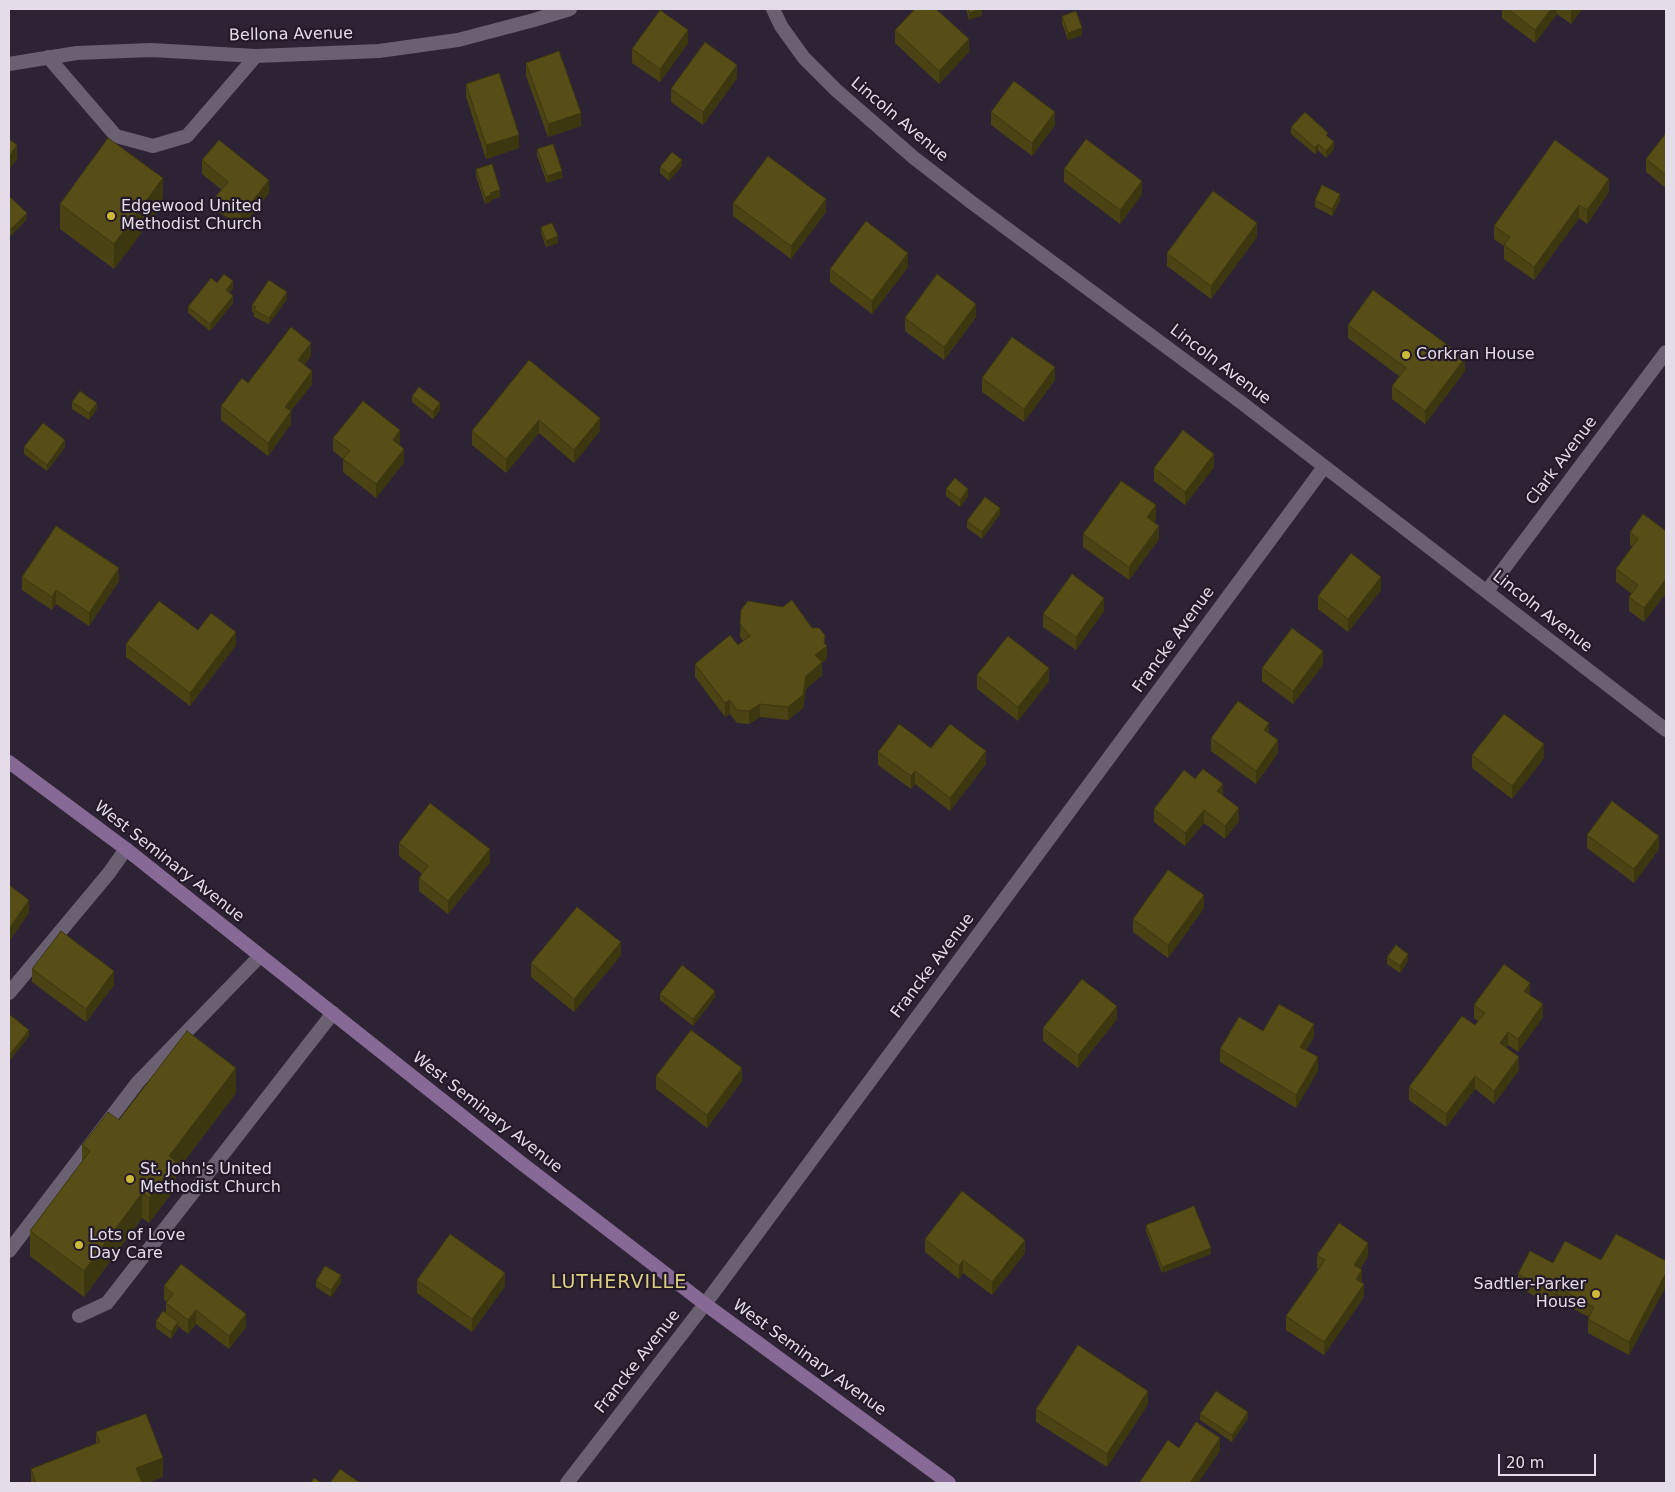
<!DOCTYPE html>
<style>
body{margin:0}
#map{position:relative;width:1675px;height:1492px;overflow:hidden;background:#2e2334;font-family:"DejaVu Sans",sans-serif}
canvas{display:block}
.frame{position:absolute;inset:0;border:10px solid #e4dde9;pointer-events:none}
.scale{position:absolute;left:1498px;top:1454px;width:98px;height:22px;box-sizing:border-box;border:2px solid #e4dde9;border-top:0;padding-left:6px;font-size:15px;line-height:18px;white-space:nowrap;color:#e4dde9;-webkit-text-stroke:4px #241929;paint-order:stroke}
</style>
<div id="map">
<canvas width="1675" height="1492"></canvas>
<div class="frame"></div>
<div class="scale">20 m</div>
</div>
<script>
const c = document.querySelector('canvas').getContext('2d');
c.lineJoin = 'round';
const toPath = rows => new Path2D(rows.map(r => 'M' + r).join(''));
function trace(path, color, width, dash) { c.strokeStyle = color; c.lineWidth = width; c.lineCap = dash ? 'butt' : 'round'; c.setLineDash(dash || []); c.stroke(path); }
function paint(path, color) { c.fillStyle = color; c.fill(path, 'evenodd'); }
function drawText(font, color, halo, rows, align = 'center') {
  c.font = font + ' "DejaVu Sans",sans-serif'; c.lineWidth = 4.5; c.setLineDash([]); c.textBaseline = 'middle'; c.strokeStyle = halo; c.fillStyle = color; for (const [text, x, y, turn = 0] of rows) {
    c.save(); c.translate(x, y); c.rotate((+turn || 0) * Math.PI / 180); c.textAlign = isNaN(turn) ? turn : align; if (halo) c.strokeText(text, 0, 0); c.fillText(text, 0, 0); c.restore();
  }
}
trace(toPath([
 [48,57,116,136,153,146,187,136,256,56],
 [9,993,109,873,126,849],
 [9,1251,138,1082,260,956],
 [79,1316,107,1303,333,1013]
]), '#6b5f72', 14);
trace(toPath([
 [773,9,781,26,804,58,836,90,913,157,971,202,1242,403,1666,730],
 [1487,591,1666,352],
 [567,1483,705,1304,1324,467]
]), '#6b5f72', 14);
trace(toPath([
 [9,64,77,53,151,50,256,56,379,51,458,40,534,20,570,9]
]), '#6b5f72', 14);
trace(toPath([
 [9,762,126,849,520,1162,705,1304,949,1483]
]), '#866995', 14);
paint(toPath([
 [966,9,982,9,982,15,969,20],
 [1502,9,1582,9,1571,24,1557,14,1535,43,1502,18],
 [1062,16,1082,35,1068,40,1062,23],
 [895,30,969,52,939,84,895,43],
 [688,43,660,82,632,63,632,49],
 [526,63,581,126,548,137,526,76],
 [737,78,703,125,671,102,671,89],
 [466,84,519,148,486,159,466,97],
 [991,112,1055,125,1032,156,991,125],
 [1291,127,1328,137,1334,149,1326,158,1318,150,1315,154,1291,134],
 [1666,133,1666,188,1646,172,1646,159],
 [537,149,562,178,547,183,537,156],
 [202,160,269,193,241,228,216,210,216,196,222,190,202,174],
 [682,166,669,181,660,173,660,167],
 [476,169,500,197,491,200,491,202,485,204,476,176],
 [1064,169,1142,194,1120,224,1064,182],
 [1609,192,1587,224,1579,218,1534,280,1504,259,1504,246,1494,239,1494,226],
 [9,196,27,219,11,236,9,233],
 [1315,200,1340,201,1332,216,1315,207],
 [733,203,826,212,791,259,733,216],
 [60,204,163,204,114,269,60,229],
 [541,227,558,243,546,247,541,233],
 [1257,237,1211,299,1167,266,1167,253],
 [908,267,872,314,830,282,830,269],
 [217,283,233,288,229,293,233,303,210,331,188,313,188,307],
 [287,299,269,324,254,317,254,313,252,312,252,305],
 [976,317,944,360,905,331,905,318],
 [1348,325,1465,371,1425,424,1392,399,1392,386,1399,376,1348,338],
 [311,356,304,365,312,384,291,411,291,424,268,456,221,420,221,406,248,383],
 [529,360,600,431,574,463,539,433,506,473,472,445,472,431],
 [982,378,1055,380,1024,422,982,392],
 [412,396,440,410,433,419,412,402],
 [72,402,97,409,89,420,72,409],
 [333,438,400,443,399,445,404,462,376,498,343,472,343,459,333,451],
 [24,447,65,447,47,471,24,454],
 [1214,467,1185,505,1154,481,1154,468],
 [946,489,968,496,960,507,946,496],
 [1000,514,982,539,967,528,967,521],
 [1156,519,1154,522,1159,539,1129,580,1083,547,1083,534],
 [1666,531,1666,593,1644,622,1629,611,1629,597,1632,594,1616,582,1616,569,1632,547,1630,545,1630,532],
 [22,577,119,581,89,626,56,604,52,610,22,590],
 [1381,590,1348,632,1318,609,1318,596],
 [741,610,812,628,825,644,827,659,822,663,822,675,806,689,803,708,788,720,760,717,749,724,737,723,730,714,725,717,695,677,695,664,738,645,743,641,740,637],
 [1104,611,1076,650,1043,627,1043,614],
 [198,630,236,645,190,706,126,657,126,644],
 [1323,665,1293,704,1262,681,1262,668],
 [977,675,1049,681,1018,721,977,689],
 [1269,734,1278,753,1256,784,1211,751,1211,738],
 [931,748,986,764,950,811,915,784,911,789,878,765,878,752],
 [1472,755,1544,758,1512,799,1472,768],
 [1195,779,1223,796,1239,821,1225,839,1204,823,1185,846,1154,822,1154,809],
 [1587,835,1659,849,1634,883,1587,848],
 [399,843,490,862,448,914,419,891,419,878,422,874,399,856],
 [1204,908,1168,958,1133,932,1133,919],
 [621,955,574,1012,531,977,531,963],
 [1387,957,1408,961,1400,973,1387,964],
 [32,969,114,985,86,1022,32,982],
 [660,994,715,997,693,1026,660,1000],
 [1530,995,1543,1017,1518,1052,1508,1045,1506,1048,1519,1070,1494,1104,1475,1089,1446,1127,1409,1100,1409,1087,1475,1025,1478,1021,1474,1018,1474,1005],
 [9,1014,29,1036,10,1060,9,1059],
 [1117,1019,1078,1068,1043,1041,1043,1028],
 [1263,1031,1314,1037,1306,1050,1318,1071,1296,1108,1220,1062,1220,1049],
 [656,1076,742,1081,707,1128,656,1089],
 [236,1093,176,1172,176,1187,149,1223,142,1218,84,1297,30,1256,30,1231,82,1161,82,1145,119,1120],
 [1146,1225,1211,1254,1162,1273,1146,1231],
 [925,1239,1025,1253,992,1295,963,1273,959,1279,925,1252],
 [1317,1255,1368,1256,1360,1269,1364,1297,1324,1355,1286,1330,1286,1316,1318,1270,1317,1268],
 [1601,1260,1666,1261,1666,1286,1629,1355,1588,1333,1588,1319,1589,1317,1558,1301,1555,1307,1518,1287,1518,1274,1553,1263],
 [417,1280,505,1286,472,1332,417,1293],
 [316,1281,341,1282,331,1297,316,1287],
 [164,1286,246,1327,229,1349,196,1324,188,1334,178,1326,178,1328,171,1339,156,1328,156,1321,166,1314,166,1303,167,1302,164,1300],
 [1148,1404,1107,1467,1036,1422,1036,1409],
 [1200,1414,1248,1418,1232,1442,1200,1420],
 [96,1432,163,1477,147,1483,31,1483,31,1469,96,1444]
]), '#4b4314');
paint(toPath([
 [982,9,982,15,969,20,969,13],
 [1551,9,1557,9,1557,14,1535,43,1535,30],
 [1572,9,1582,9,1571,24,1571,11],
 [1082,28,1082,35,1068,40,1068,33],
 [688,30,688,43,660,82,660,69],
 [969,39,969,52,939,84,939,71],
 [737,65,737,78,703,125,703,112],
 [1055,112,1055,125,1032,156,1032,143],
 [581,113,581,126,548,137,548,124],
 [519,135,519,148,486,159,486,145],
 [1334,142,1334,149,1326,158,1326,151],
 [1318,144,1318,150,1315,154,1315,148],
 [17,145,17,159,9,170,9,157],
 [682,160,682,166,669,181,669,174],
 [562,171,562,178,547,183,547,176],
 [163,178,163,204,114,269,114,244],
 [1609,179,1609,192,1587,224,1587,210],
 [269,180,269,193,241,228,241,215],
 [1142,181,1142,194,1120,224,1120,210],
 [500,190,500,197,491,200,491,202,485,204,485,197,490,193],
 [1340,194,1340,201,1332,216,1332,209],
 [826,199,826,212,791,259,791,246],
 [1579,205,1579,218,1534,280,1534,267],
 [27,213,27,219,11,236,11,229],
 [1257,223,1257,237,1211,299,1211,286],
 [558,236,558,243,546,247,546,241],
 [908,253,908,267,872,314,872,301],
 [233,281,233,288,226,297,226,290],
 [287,292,287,299,269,324,269,318],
 [233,296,233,303,210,331,210,324],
 [976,304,976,317,944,360,944,347],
 [311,343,311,356,298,373,298,360],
 [1465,358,1465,371,1425,424,1425,411],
 [1055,367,1055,380,1024,422,1024,409],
 [312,371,312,384,291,411,291,424,268,456,268,443,285,407],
 [97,403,97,409,89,420,89,413],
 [440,403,440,410,433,419,433,412],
 [600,418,600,431,574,463,574,450],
 [539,420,539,433,506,473,506,459],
 [400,430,400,443,393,453,393,440],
 [65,440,65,447,47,471,47,465],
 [404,449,404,462,376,498,376,484],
 [1214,454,1214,467,1185,505,1185,492],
 [968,489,968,496,960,507,960,500],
 [1156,505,1156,519,1147,530,1147,517],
 [1000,508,1000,514,982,539,982,532],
 [1159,526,1159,539,1129,580,1129,567],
 [119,568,119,581,89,626,89,613],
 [1381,577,1381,590,1348,632,1348,619],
 [1666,579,1666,593,1644,622,1644,608],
 [56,590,56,604,52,610,52,597],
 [1104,598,1104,611,1076,650,1076,637],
 [236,632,236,645,190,706,190,693],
 [825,635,825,647,827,646,827,659,822,663,822,675,806,689,803,708,788,720,788,707,806,676],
 [1323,651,1323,665,1293,704,1293,691],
 [1049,668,1049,681,1018,721,1018,707],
 [730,700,730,714,725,717,725,703],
 [760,704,760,717,749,724,749,711],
 [1269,723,1269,736,1264,730],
 [1278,740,1278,753,1256,784,1256,771],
 [1544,744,1544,758,1512,799,1512,786],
 [986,751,986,764,950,811,950,798],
 [915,771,915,784,911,789,911,776],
 [1223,784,1223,797,1217,791],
 [1239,808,1239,821,1225,839,1225,826],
 [1204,810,1204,823,1185,846,1185,833],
 [1659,836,1659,849,1634,883,1634,869],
 [490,849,490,862,448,914,448,901],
 [1204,895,1204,908,1168,958,1168,945],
 [29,900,29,913,9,942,9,929],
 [621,942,621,955,574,1012,574,999],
 [1408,954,1408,961,1400,973,1400,966],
 [114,971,114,985,86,1022,86,1009],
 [1530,983,1530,996,1524,991],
 [715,991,715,997,693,1026,693,1019],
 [1543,1004,1543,1017,1518,1052,1518,1039],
 [1117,1006,1117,1019,1078,1068,1078,1055],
 [1314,1024,1314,1037,1300,1060,1300,1047],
 [29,1030,29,1036,10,1060,10,1054],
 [1508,1032,1508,1045,1500,1056,1500,1043],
 [1318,1057,1318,1071,1296,1108,1296,1095],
 [1519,1057,1519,1070,1494,1104,1494,1091],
 [236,1068,236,1093,176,1172,176,1187,149,1223,149,1198,169,1156],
 [742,1068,742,1081,707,1128,707,1115],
 [1475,1076,1475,1089,1446,1127,1446,1114],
 [142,1193,142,1218,84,1297,84,1271],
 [1025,1240,1025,1253,992,1295,992,1282],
 [1368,1243,1368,1256,1354,1278,1354,1265],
 [1211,1248,1211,1254,1162,1273,1162,1267],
 [963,1260,963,1273,959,1279,959,1266],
 [1362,1270,1362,1283,1356,1279],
 [505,1273,505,1286,472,1332,472,1319],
 [1666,1273,1666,1286,1629,1355,1629,1342],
 [341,1275,341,1282,331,1297,331,1290],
 [1364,1284,1364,1297,1324,1355,1324,1342],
 [1558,1288,1558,1301,1555,1307,1555,1294],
 [196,1310,196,1324,188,1334,188,1320],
 [246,1314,246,1327,229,1349,229,1336],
 [178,1322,178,1328,171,1339,171,1332],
 [1148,1391,1148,1404,1107,1467,1107,1454],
 [1248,1412,1248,1418,1232,1442,1232,1435],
 [1220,1438,1220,1451,1198,1483,1190,1483],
 [163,1458,163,1477,147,1483,136,1483,136,1468]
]), '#3d3710');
const building = toPath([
 [915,9,936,9,969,39,939,71,895,30,915,9],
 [968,9,981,9,969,13,968,9],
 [1508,9,1551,9,1535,30,1508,9],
 [660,10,688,30,660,69,632,49,660,10],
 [1076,11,1082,28,1068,33,1062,16,1076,11],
 [705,42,737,65,703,112,671,89,705,42],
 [559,51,581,113,548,124,526,63,559,51],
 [499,73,519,135,486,145,466,84,499,73],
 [1014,81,1055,112,1032,143,991,112,1014,81],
 [1305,112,1328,133,1326,135,1334,142,1326,151,1318,144,1315,148,1291,127,1305,112],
 [1666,133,1666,175,1646,159,1666,133],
 [108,138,163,178,114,244,60,204,108,138],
 [9,139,17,145,9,157,9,139],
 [1086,139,1142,181,1120,210,1064,169,1086,139],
 [219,140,269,180,241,215,216,196,228,182,202,160,219,140],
 [1555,140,1609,179,1587,210,1579,205,1534,267,1504,245,1510,237,1494,226,1555,140],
 [553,144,562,171,547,176,537,149,553,144],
 [672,152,682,160,669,174,660,167,672,152],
 [768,156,826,199,791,246,733,203,768,156],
 [492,164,500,190,490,193,491,195,485,197,476,169,492,164],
 [1322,185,1340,194,1332,209,1315,200,1322,185],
 [1213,191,1257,223,1211,286,1167,253,1213,191],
 [9,196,27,213,11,229,9,227,9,196],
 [866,221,908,253,872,301,830,269,866,221],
 [552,223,558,236,546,241,541,227,552,223],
 [224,274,233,281,226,290,233,296,210,324,188,307,211,278,217,283,224,274],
 [937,274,976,304,944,347,905,318,937,274],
 [269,280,287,292,269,318,254,310,256,307,252,305,269,280],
 [1373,290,1465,358,1425,411,1392,386,1406,368,1348,325,1373,290],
 [291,327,311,343,298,360,312,371,285,407,291,411,268,443,221,406,242,378,248,383,291,327],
 [1012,337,1055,367,1024,409,982,378,1012,337],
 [529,360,600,418,574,450,539,420,506,459,472,431,529,360],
 [419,387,440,403,433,412,412,396,419,387],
 [80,391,97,403,89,413,72,402,80,391],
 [363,401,400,430,393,440,404,449,376,484,343,459,350,451,333,438,363,401],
 [43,423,65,440,47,465,24,447,43,423],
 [1183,430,1214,454,1185,492,1154,468,1183,430],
 [955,478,968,489,960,500,946,489,955,478],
 [1121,481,1156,505,1147,517,1159,526,1129,567,1083,534,1121,481],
 [985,497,1000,508,982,532,967,521,985,497],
 [1643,514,1666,531,1666,579,1644,608,1629,597,1638,585,1616,569,1638,539,1630,532,1643,514],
 [56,526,119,568,89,613,56,590,52,597,22,577,56,526],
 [1351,553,1381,577,1348,619,1318,596,1351,553],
 [1072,574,1104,598,1076,637,1043,614,1072,574],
 [792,600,812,628,819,628,825,635,824,643,827,646,815,655,822,662,806,676,803,695,788,707,760,704,749,711,737,710,730,700,725,703,695,664,730,635,738,645,750,636,740,624,741,610,748,601,783,607,792,600],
 [159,601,198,630,211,613,236,632,190,693,126,644,159,601],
 [1292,628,1323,651,1293,691,1262,668,1292,628],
 [1008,636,1049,668,1018,707,977,675,1008,636],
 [1238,701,1269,723,1264,730,1278,740,1256,771,1211,738,1238,701],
 [1504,714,1544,744,1512,786,1472,755,1504,714],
 [899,724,931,748,950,724,986,751,950,798,915,771,911,776,878,752,899,724],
 [1203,769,1223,784,1217,791,1239,808,1225,826,1204,810,1185,833,1154,809,1184,770,1195,779,1203,769],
 [1612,801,1659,836,1634,869,1587,835,1612,801],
 [430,803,490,849,448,901,419,878,428,866,399,843,430,803],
 [1168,870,1204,895,1168,945,1133,919,1168,870],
 [9,885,29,900,9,929,9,885],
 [577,907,621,942,574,999,531,963,577,907],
 [61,931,114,971,86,1009,32,969,61,931],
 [1396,945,1408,954,1400,966,1387,957,1396,945],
 [1504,964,1530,983,1524,991,1543,1004,1518,1039,1508,1032,1500,1043,1519,1057,1494,1091,1475,1076,1446,1114,1409,1087,1462,1016,1475,1025,1485,1013,1474,1005,1504,964],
 [682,965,715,991,693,1019,660,994,682,965],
 [1082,979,1117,1006,1078,1055,1043,1028,1082,979],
 [1279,1004,1314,1024,1300,1047,1318,1057,1296,1095,1220,1049,1239,1017,1263,1031,1279,1004],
 [9,1014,29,1030,10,1054,9,1053,9,1014],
 [691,1030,742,1068,707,1115,656,1076,691,1030],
 [187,1031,236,1068,169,1156,176,1162,149,1198,142,1193,84,1271,30,1231,90,1151,82,1145,108,1112,119,1120,187,1031],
 [962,1191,1025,1240,992,1282,963,1260,959,1266,925,1239,962,1191],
 [1194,1206,1211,1248,1162,1267,1146,1225,1194,1206],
 [1339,1223,1368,1243,1354,1265,1362,1270,1356,1279,1364,1284,1324,1342,1286,1316,1325,1260,1317,1255,1339,1223],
 [450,1234,505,1273,472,1319,417,1280,450,1234],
 [1616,1234,1666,1261,1666,1273,1629,1342,1588,1319,1594,1307,1558,1288,1555,1294,1518,1274,1530,1251,1553,1263,1565,1241,1601,1260,1616,1234],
 [181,1264,246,1314,229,1336,196,1310,188,1320,166,1303,173,1294,164,1286,181,1264],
 [325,1266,341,1275,331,1290,316,1281,325,1266],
 [163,1311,178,1322,171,1332,156,1321,163,1311],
 [1078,1345,1148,1391,1107,1454,1036,1409,1078,1345],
 [1216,1391,1248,1412,1232,1435,1200,1414,1216,1391],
 [146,1414,163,1458,136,1468,142,1483,36,1483,31,1469,100,1442,96,1432,146,1414],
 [1196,1422,1220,1438,1190,1483,1139,1483,1168,1440,1179,1448,1196,1422],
 [340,1469,360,1483,330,1483,340,1469],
 [314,1478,322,1483,311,1483,314,1478]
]);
paint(building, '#574e17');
trace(building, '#3d3710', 1);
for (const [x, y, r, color] of [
 [111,216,5,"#cdb938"],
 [1406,355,5,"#cdb938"],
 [130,1179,5,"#cdb938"],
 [79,1245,5,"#cdb938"],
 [1596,1294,5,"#cdb938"]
]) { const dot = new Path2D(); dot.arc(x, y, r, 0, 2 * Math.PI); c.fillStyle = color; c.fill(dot); trace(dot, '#241929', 2); }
drawText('16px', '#e4dde9', '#241929', [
 ["Bellona Avenue",291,35,-1],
 ["Lincoln Avenue",899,120,40],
 ["Lincoln Avenue",1220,365,37],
 ["Clark Avenue",1562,461,-53],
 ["Lincoln Avenue",1542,612,38],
 ["Francke Avenue",1174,640,-54],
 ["West Seminary Avenue",169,862,38],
 ["Francke Avenue",933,966,-53],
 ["West Seminary Avenue",487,1113,38],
 ["West Seminary Avenue",809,1358,36],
 ["Francke Avenue",638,1362,-52]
]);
drawText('16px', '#e4dde9', '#241929', [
 ["Edgewood United",121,207],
 ["Methodist Church",121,225],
 ["Corkran House",1416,355],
 ["St. John's United",140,1170],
 ["Methodist Church",140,1188],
 ["Lots of Love",89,1236],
 ["Day Care",89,1254],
 ["Sadtler-Parker",1586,1285,"right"],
 ["House",1586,1303,"right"]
], 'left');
c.letterSpacing = '1px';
drawText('19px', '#dbce80', '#241929', [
 ["LUTHERVILLE",619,1283]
]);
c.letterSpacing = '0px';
</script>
